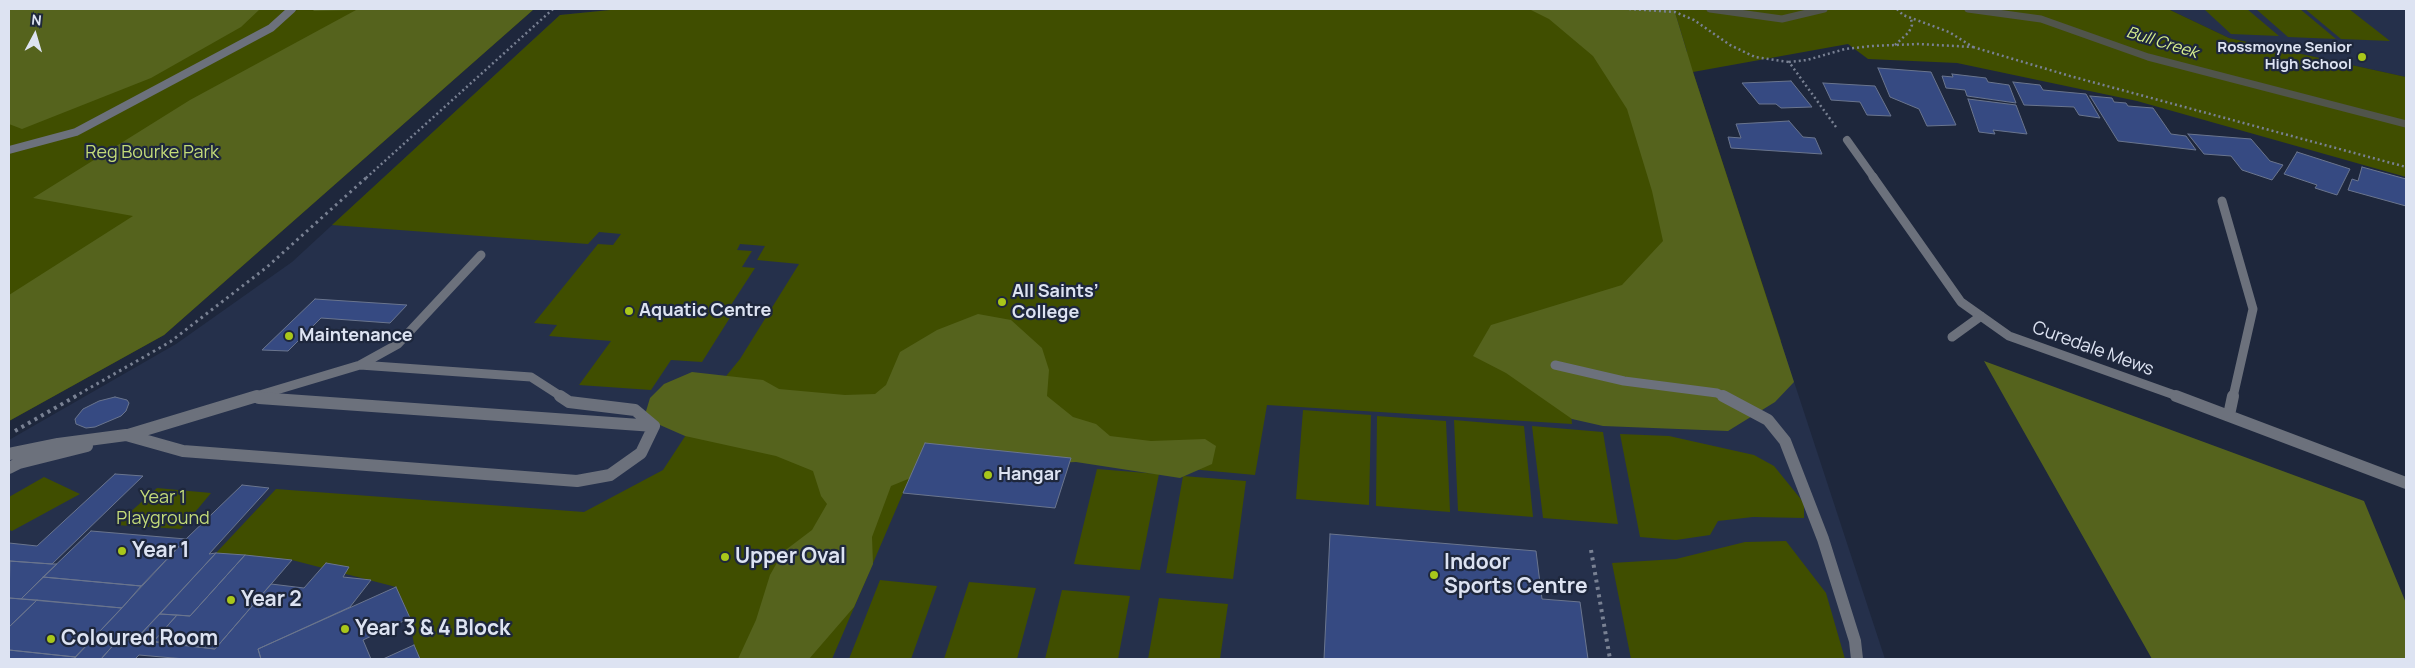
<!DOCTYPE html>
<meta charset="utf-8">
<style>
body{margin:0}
#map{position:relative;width:2415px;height:668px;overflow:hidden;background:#1e273c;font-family:Manrope,sans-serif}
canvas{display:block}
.frame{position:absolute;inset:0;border:10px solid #dde3f2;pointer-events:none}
.north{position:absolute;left:10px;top:10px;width:50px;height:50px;-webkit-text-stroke:4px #1e273c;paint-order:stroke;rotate:6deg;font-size:14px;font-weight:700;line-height:20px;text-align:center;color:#dde3f2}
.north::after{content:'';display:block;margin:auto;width:18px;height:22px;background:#dde3f2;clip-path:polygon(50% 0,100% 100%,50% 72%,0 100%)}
</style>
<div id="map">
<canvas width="2415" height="668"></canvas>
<div class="frame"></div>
<div class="north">N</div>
</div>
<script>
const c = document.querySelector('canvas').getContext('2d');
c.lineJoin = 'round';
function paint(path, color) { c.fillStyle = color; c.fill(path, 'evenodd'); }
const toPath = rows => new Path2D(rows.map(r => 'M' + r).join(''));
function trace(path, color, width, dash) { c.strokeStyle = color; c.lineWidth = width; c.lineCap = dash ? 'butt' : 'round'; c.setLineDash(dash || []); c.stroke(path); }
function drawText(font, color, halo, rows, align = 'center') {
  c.font = font + ' Manrope,sans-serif'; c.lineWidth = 4.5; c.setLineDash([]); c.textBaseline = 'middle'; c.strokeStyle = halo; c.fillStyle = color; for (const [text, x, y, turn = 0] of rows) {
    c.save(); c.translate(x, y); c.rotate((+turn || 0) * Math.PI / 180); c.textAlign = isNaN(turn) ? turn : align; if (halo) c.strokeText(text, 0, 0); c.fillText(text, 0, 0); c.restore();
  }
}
paint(toPath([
 [620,9,1576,9,1673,13,1885,659,9,659,9,440,176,344,292,262,560,15],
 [2168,9,2406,9,2406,77,2229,38]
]), '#25304b');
paint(toPath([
 [9,9,534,9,164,335,9,421],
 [620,9,1576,9,1687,52,1674,9,2168,9,2229,38,2406,77,2406,177,2137,101,1957,63,1868,59,1848,44,1693,72,1781,341,1563,327,1572,424,1267,405,1255,475,1071,458,903,493,832,659,420,659,414,645,410,618,396,587,292,560,216,553,276,489,584,512,663,470,718,386,740,359,799,264,757,260,765,246,740,244,737,250,752,251,742,267,755,268,729,308,717,307,713,314,731,316,702,362,671,360,651,390,579,385,611,341,549,336,557,325,534,323,598,244,613,245,621,234,599,232,588,244,332,225,560,15],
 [2204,9,2247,9,2279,36,2231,34],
 [2256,9,2300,9,2336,39,2288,37],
 [2305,9,2349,9,2390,41,2341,39],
 [1303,410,1371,415,1369,505,1296,499],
 [1377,416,1446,421,1450,512,1376,506],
 [1454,420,1524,426,1533,517,1458,511],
 [1532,426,1603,432,1618,524,1543,518],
 [1620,434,1669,436,1754,455,1774,466,1804,503,1804,518,1753,517,1718,521,1710,535,1676,540,1640,537],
 [1097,469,1159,474,1140,570,1074,564],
 [1183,476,1246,481,1233,579,1166,573],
 [44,477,80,494,12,531,9,530,9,497],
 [157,488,211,493,181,529,116,525],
 [1786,541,1826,593,1845,659,1631,659,1612,563,1676,559,1745,542],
 [880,580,937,586,911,659,849,659],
 [969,582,1036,588,1017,659,944,659],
 [1062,590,1130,596,1118,659,1045,659],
 [1159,598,1228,604,1220,659,1148,659]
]), '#404e00');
paint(toPath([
 [9,9,260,9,241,27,151,78,22,129,9,124],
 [315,9,534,9,164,335,9,421,9,295,133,216,33,198,190,100,356,10,313,11],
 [1529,9,1674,9,1693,72,1794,382,1775,402,1728,431,1603,426,1572,419,1506,373,1473,356,1491,325,1622,285,1663,241,1652,191,1627,109,1593,56,1549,19],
 [978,314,1011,320,1042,348,1049,370,1047,396,1073,417,1096,424,1110,436,1151,441,1205,439,1216,446,1212,464,1180,478,1076,462,935,468,891,486,872,537,873,564,854,607,809,659,738,659,756,620,770,575,783,552,812,530,827,504,821,496,813,471,776,456,685,436,644,418,650,398,664,384,692,372,763,380,779,389,845,395,875,394,886,385,900,352,937,330],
 [1984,361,2364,501,2406,603,2406,659,2152,659]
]), '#55631d');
trace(toPath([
 [1710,9,1782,19,1824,9],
 [1968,9,2041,19,2148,57,2406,124]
]), '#50544b', 7);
const building = toPath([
 [1878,68,1931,72,1956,125,1927,126,1919,109,1890,97,1878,68],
 [1952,74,1986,78,1988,82,2009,85,2016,103,1967,96,1965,90,1946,88,1942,76,1953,77,1952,74],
 [1791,81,1812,107,1781,108,1776,104,1759,104,1742,83,1791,81],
 [2013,82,2040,85,2043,90,2086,94,2100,118,2079,115,2074,107,2024,105,2013,82],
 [1823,83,1875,86,1891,116,1867,115,1860,102,1831,100,1823,83],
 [2090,96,2112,98,2114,102,2126,103,2128,106,2153,108,2171,134,2186,136,2196,150,2118,141,2090,96],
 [1968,99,2016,105,2027,134,1993,130,1995,134,1979,132,1968,99],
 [1789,121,1803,137,1815,138,1822,154,1731,148,1728,137,1741,138,1736,124,1789,121],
 [2188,134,2251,139,2270,161,2283,165,2272,180,2242,170,2231,156,2204,154,2188,134],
 [2297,152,2350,169,2337,195,2315,188,2317,185,2284,174,2297,152],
 [2362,167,2406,179,2406,206,2348,190,2352,179,2358,181,2362,167],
 [315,299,407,305,390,323,321,318,288,351,262,350,315,299],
 [115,397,127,400,129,403,126,411,121,416,95,427,86,428,76,424,75,419,83,409,99,401,115,397],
 [925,443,1071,458,1055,508,903,493,925,443],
 [115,474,143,476,52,564,9,561,9,543,37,546,115,474],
 [242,485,269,488,209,554,216,553,136,639,117,641,101,659,74,659,186,539,242,485],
 [91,531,186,539,141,586,43,577,91,531],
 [1330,534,1536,551,1542,599,1580,602,1588,659,1324,659,1330,534],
 [216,553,245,555,190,616,160,614,216,553],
 [245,555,292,560,215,649,153,642,177,615,190,616,245,555],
 [10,561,52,564,57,564,21,599,9,598,10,561],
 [326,563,349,567,343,577,371,580,350,607,258,649,261,659,185,659,139,655,135,659,101,659,117,641,136,639,215,649,271,584,304,588,326,563],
 [43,577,141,586,122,608,21,599,43,577],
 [396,587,410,618,363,640,371,659,261,659,258,649,396,587],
 [9,598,37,600,9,627,9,598],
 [37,600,122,608,75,657,9,650,9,627,37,600],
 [160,614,177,615,153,642,136,639,160,614],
 [414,645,420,659,383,659,414,645],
 [9,650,75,657,74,659,9,659,9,650]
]);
paint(building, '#364a82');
trace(building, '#6a758e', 1);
trace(toPath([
 [1629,9,1675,12,1694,20,1730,45,1755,57,1789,62],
 [1895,45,1909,32,1912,25,1911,18],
 [1973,47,2070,76,2406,167],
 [1836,127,1789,62,1807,60,1845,49,1872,46,1918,44,1973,47,1949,32,1903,15,1897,9],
 [366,178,553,9]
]), '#798193', 2.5, [2, 3]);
trace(toPath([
 [74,397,170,342,267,267,367,177]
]), '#798193', 3, [2.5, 4]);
trace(toPath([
 [15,431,76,396],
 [1591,550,1610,659]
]), '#798193', 4, [3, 4.5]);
trace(toPath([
 [9,150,76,132,271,28,292,9]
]), '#6c717c', 8);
trace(toPath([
 [360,365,531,377,562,397],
 [1555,365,1624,381,1717,393,1725,397],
 [253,397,360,365,398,344,481,255]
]), '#6c717c', 9);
trace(toPath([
 [1723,396,1768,420,1785,441,1823,539,1855,641,1857,659],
 [259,398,654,426],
 [128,435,257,396],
 [9,454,58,444,126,435,183,451,577,481,610,475,641,453,654,426,635,410,569,402,560,396],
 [9,468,19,463,87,446]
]), '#6c717c', 12);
trace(toPath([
 [1847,140,1874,178]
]), '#6c717c', 8);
trace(toPath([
 [1873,177,1961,302,2009,336,2180,397],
 [2222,201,2253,309,2233,397],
 [1952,337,1981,316]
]), '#6c717c', 9);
trace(toPath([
 [2176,396,2406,483],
 [2229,415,2233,396]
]), '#6c717c', 12);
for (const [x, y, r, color] of [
 [2362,57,5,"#a9c71a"],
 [1002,302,5,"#a9c71a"],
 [629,311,5,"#a9c71a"],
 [289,336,5,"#a9c71a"],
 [988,475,5,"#a9c71a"],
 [122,551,5,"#a9c71a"],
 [725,557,5,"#a9c71a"],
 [1434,575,5,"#a9c71a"],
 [231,600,5,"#a9c71a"],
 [345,629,5,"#a9c71a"],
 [51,639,5,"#a9c71a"]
]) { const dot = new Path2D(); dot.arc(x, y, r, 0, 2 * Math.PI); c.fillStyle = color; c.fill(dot); trace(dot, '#1e273c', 2); }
drawText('bold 15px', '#dde3f2', '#1e273c', [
 ["Rossmoyne Senior",2352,48],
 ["High School",2352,65]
], 'right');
drawText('italic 16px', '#d9f18f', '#1e273c', [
 ["Bull Creek",2162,43,17]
]);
drawText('18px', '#c3db79', '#1e273c', [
 ["Reg Bourke Park",152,153],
 ["Year 1",163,498],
 ["Playground",163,519]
]);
drawText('bold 18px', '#dde3f2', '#1e273c', [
 ["All Saints’",1012,292],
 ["College",1012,313],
 ["Aquatic Centre",639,311],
 ["Maintenance",299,336],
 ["Hangar",998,475]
], 'left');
drawText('18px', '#dde3f2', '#1e273c', [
 ["Curedale Mews",2093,349,20]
]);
drawText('bold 21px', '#dde3f2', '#1e273c', [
 ["Year 1",132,551],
 ["Upper Oval",735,557],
 ["Indoor",1444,563],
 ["Sports Centre",1444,587],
 ["Year 2",241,600],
 ["Year 3 & 4 Block",355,629],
 ["Coloured Room",61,639]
], 'left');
</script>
